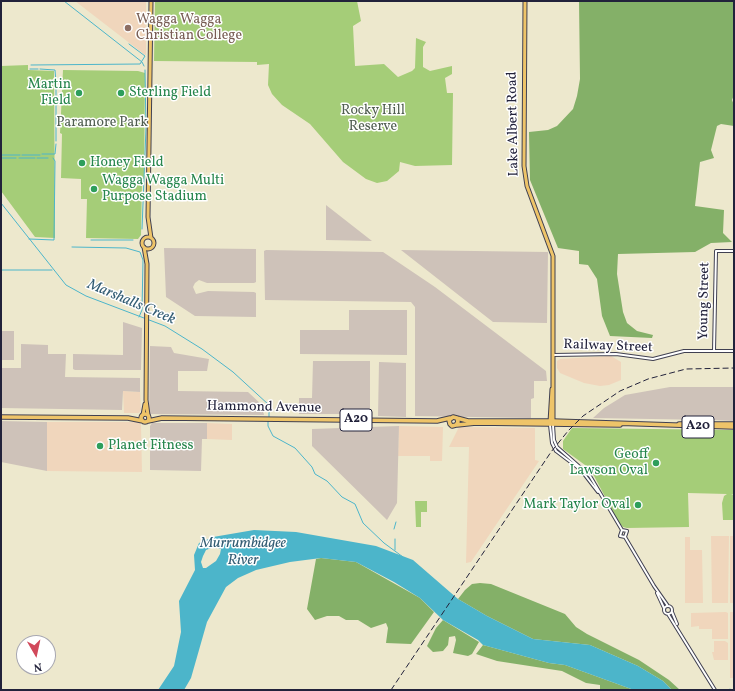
<!DOCTYPE html>
<style>
body{margin:0}
#map{position:relative;width:735px;height:691px;overflow:hidden;background:#ede8cd;font-family:Vollkorn,serif}
canvas{display:block}
.frame{position:absolute;inset:0;border:2px solid #22223b;pointer-events:none}
.north{position:absolute;left:16px;top:635px;width:40px;height:40px;box-sizing:border-box;background:#fff;border:1px solid #a7a7b1;border-radius:50%;rotate:171deg;font-size:11px;font-weight:700;line-height:16px;text-align:center;color:#22223b}
.north::after{content:'';display:block;margin:auto;width:14px;height:18px;background:#d1495b;clip-path:polygon(50% 0,100% 100%,50% 72%,0 100%)}
</style>
<div id="map">
<canvas width="735" height="691"></canvas>
<div class="frame"></div>
<div class="north">N</div>
</div>
<script>
const c = document.querySelector('canvas').getContext('2d');
c.lineJoin = 'round';
function paint(path, color) { c.fillStyle = color; c.fill(path, 'evenodd'); }
const toPath = rows => new Path2D(rows.map(r => 'M' + r).join(''));
function trace(path, color, width, dash) { c.strokeStyle = color; c.lineWidth = width; c.lineCap = dash ? 'butt' : 'round'; c.setLineDash(dash || []); c.stroke(path); }
function drawText(font, color, halo, rows, align = 'center') {
  c.font = font + ' Vollkorn,serif'; c.lineWidth = 3; c.setLineDash([]); c.textBaseline = 'middle'; c.strokeStyle = halo; c.fillStyle = color; for (const [text, x, y, turn = 0] of rows) {
    c.save(); c.translate(x, y); c.rotate((+turn || 0) * Math.PI / 180); c.textAlign = isNaN(turn) ? turn : align; if (halo) c.strokeText(text, 0, 0); c.fillText(text, 0, 0); c.restore();
  }
}
paint(toPath([
 [75,1,146,1,146,55,145,55],
 [611,356,621,362,621,380,609,385,600,386,584,383,560,373,557,368,557,361,560,359],
 [123,391,140,392,141,410,139,413,124,413],
 [47,422,139,422,141,425,142,472,47,471],
 [207,423,232,424,232,440,207,439],
 [399,426,443,427,442,461,430,461,430,456,398,456],
 [459,427,535,428,535,460,539,461,471,562,466,563,469,447,449,447],
 [711,536,729,536,728,603,712,603],
 [730,536,734,536,734,603,730,603],
 [685,537,690,537,690,550,702,550,703,603,685,603],
 [726,612,728,613,728,639,712,639,712,629,699,629,699,626,691,627,691,613],
 [730,612,734,612,734,678,730,678],
 [714,641,725,641,728,643,728,660,714,660,712,652,714,652]
]), '#f0d6bc');
paint(toPath([
 [326,205,372,241,326,240],
 [164,248,256,249,256,282,254,283,207,283,199,280,195,283,193,287,196,294,208,291,254,292,256,293,256,317,195,316,166,297],
 [266,250,383,252,435,287,546,371,547,381,534,381,534,398,531,399,531,418,415,416,415,307,411,302,265,300,264,251],
 [401,250,548,252,547,323,493,322],
 [349,310,407,310,407,355,300,354,300,330,349,330],
 [123,322,142,328,141,370,75,370,73,369,73,354,123,355],
 [1,331,14,331,14,360,1,360],
 [21,344,48,345,48,354,66,354,65,377,140,378,140,392,123,391,122,410,1,408,1,368,21,368],
 [150,346,171,347,174,353,209,359,207,371,178,371,178,391,248,392,262,405,264,415,149,414],
 [313,361,370,361,370,414,299,414,299,398,312,398],
 [379,362,406,363,406,417,378,416],
 [670,387,734,387,734,421,712,420,711,418,709,420,593,418,604,408,625,395],
 [1,421,47,422,47,471,1,462],
 [152,423,207,423,207,439,202,439,201,471,150,470,150,426],
 [399,426,397,503,387,520,312,446,312,429]
]), '#cec2b9');
paint(toPath([
 [155,1,357,1,361,21,353,26,355,66,384,64,398,77,412,71,415,68,416,38,426,42,423,47,423,67,430,71,452,66,452,74,445,78,447,93,453,93,452,165,415,166,400,162,399,171,387,181,377,183,366,179,343,162,310,124,282,105,272,94,268,85,269,64,257,65,257,62,154,61],
 [28,65,28,70,54,71,55,238,35,237,1,191,1,66],
 [63,70,138,71,145,73,144,179,142,180,141,235,138,239,86,238,87,199,81,199,81,179,61,178,62,134,60,133,61,113],
 [572,428,734,430,734,494,731,494,734,495,734,520,723,520,722,503,724,496,727,494,688,493,689,527,627,528,623,527,619,523,593,474,585,465,563,449,563,441],
 [415,501,427,501,427,512,421,512,421,527,416,527]
]), '#a5cd78');
paint(toPath([
 [579,1,734,1,734,95,732,100,734,105,734,126,721,124,717,126,711,150,714,158,700,162,695,206,724,210,723,233,732,242,711,243,695,252,618,254,617,274,623,312,627,323,637,331,653,335,652,338,610,336,602,316,597,279,588,265,579,264,579,251,558,248,530,180,529,132,548,130,557,126,573,109,577,96,580,79],
 [321,558,356,562,420,598,434,612,411,644,386,643,388,628,386,623,371,628,358,620,346,620,339,616,327,616,315,620,307,609,316,559],
 [480,583,491,584,565,614,576,627,587,634,639,660,669,680,680,690,672,690,663,681,638,666,590,645,533,639,487,616,458,599,465,590,472,584],
 [443,620,479,642,472,654,468,656,453,653,456,640,455,636,449,637,448,645,443,651,433,652,427,646,436,628],
 [483,645,549,663,565,665,634,690,600,690,600,685,586,683,562,671,497,661,476,654]
]), '#84b068');
paint(toPath([
 [254,530,296,532,376,546,413,560,458,599,487,616,533,639,590,645,638,666,663,681,672,690,634,690,565,665,549,663,483,645,478,640,443,620,420,598,394,582,356,562,321,558,290,562,256,570,238,578,226,587,207,622,191,678,184,690,158,690,174,666,181,632,179,601,195,570,194,555,199,543,213,537],
 [214,547,221,549,220,554,216,561,206,568,203,568,201,562,203,556,206,550]
]), '#4cb5ca');
trace(toPath([
 [64,1,142,62,144,66],
 [31,65,140,64,145,56,129,44],
 [30,69,38,69],
 [40,69,55,70,56,82],
 [56,98,56,85],
 [56,141,56,102],
 [42,154,55,154,56,144],
 [1,155,20,155],
 [22,155,40,155],
 [1,158,16,158],
 [19,158,35,158],
 [37,158,48,158],
 [1,203,66,285,86,296,165,326,202,349,233,372,269,405,269,417],
 [142,229,146,128,145,70],
 [29,239,54,240,55,161,53,158],
 [91,240,133,240],
 [72,247,126,248,140,252,143,260,142,310,139,317],
 [1,270,52,270],
 [268,420,268,426,273,436,295,448,312,467,315,474,327,481,342,497,355,504,363,523,384,543,403,557],
 [394,529,396,522],
 [395,539,395,550],
 [730,689,730,690]
]), '#4cb5ca', 1);
const minor = toPath([
 [714,351,716,251,734,251],
 [553,355,616,354,653,359,684,351,734,351],
 [550,425,552,443,556,451,581,470,598,492],
 [553,425,554,440,557,447,590,476,622,530],
 [622,530,627,531,625,537],
 [622,530,620,536,625,537],
 [625,537,654,586,668,606],
 [657,593,664,608],
 '664 610a4 4 0 1 1 8 0a4 4 0 1 1-8 0Z',
 [672,612,677,624],
 [668,614,715,690]
]);
const major = toPath([
 [525,1,524,166,527,186,553,256,553,422],
 '142 243a6 6 0 1 1 12 0a6 6 0 1 1-12 0Z',
 [151,238,148,217,151,1],
 [144,247,147,264,146,400,148,415],
 [143,415,145,404],
 [550,422,552,389]
]);
const highway = toPath([
 '141 418a4 4 0 1 1 8 0a4 4 0 1 1-8 0Z',
 [1,417,128,418,143,421],
 [457,418,458,422,456,425,452,426,450,424,449,420,453,417,468,421,553,421,734,427],
 [148,421,162,418,437,421,450,418],
 [679,424,734,424],
 [457,425,476,423,620,425]
]);
trace(minor, '#404051', 4);
trace(major, '#404051', 5);
trace(highway, '#404051', 5.5);
trace(minor, '#fff', 2);
trace(major, '#eec469', 3);
trace(highway, '#eec469', 3.5);
trace(toPath([
 [391,690,551,452,568,431,583,416,620,391,648,379,686,369,734,368]
]), '#22223b', 1, [6, 3]);
for (const [x, y, r, color] of [
 [128,28,4,"#8d6e63"],
 [79,93,4,"#2e9e5b"],
 [121,93,4,"#2e9e5b"],
 [82,163,4,"#2e9e5b"],
 [94,189,4,"#2e9e5b"],
 [100,446,4,"#2e9e5b"],
 [656,463,4,"#2e9e5b"],
 [638,505,4,"#2e9e5b"]
]) { const dot = new Path2D(); dot.arc(x, y, r, 0, 2 * Math.PI); c.fillStyle = color; c.fill(dot); trace(dot, '#fff', 1.5); }
for (const [x, y, w] of [
 [356,420,32],
 [698,427,32]
]) { const box = new Path2D(); box.roundRect(x - w / 2, y - 11, w, 22, 3); c.fillStyle = '#fff'; c.fill(box); trace(box, '#22223b', 1); }
drawText('bold 13px', '#22223b', null, [
 ["A20",356,420],
 ["A20",698,427]
]);
drawText('14px', '#785e54', '#fff', [
 ["Wagga Wagga",136,20],
 ["Christian College",136,36]
], 'left');
drawText('14px', '#27864d', '#fff', [
 ["Martin",71,85,"right"],
 ["Field",71,101,"right"],
 ["Sterling Field",129,93],
 ["Honey Field",90,163],
 ["Wagga Wagga Multi",102,181],
 ["Purpose Stadium",102,197],
 ["Planet Fitness",108,446],
 ["Geoff",648,455,"right"],
 ["Lawson Oval",648,471,"right"],
 ["Mark Taylor Oval",630,505,"right"]
], 'left');
drawText('14px', '#505e50', '#fff', [
 ["Rocky Hill",373,111],
 ["Reserve",373,127],
 ["Paramore Park",102,123]
]);
drawText('14px', '#22223b', '#fff', [
 ["Lake Albert Road",514,124,-91],
 ["Young Street",705,301,-89],
 ["Railway Street",608,347,2],
 ["Hammond Avenue",264,408,1]
]);
drawText('italic 15px', '#335d74', '#fff', [
 ["Marshalls Creek",131,303,23],
 ["Murrumbidgee",243,544],
 ["River",243,561]
]);
</script>
